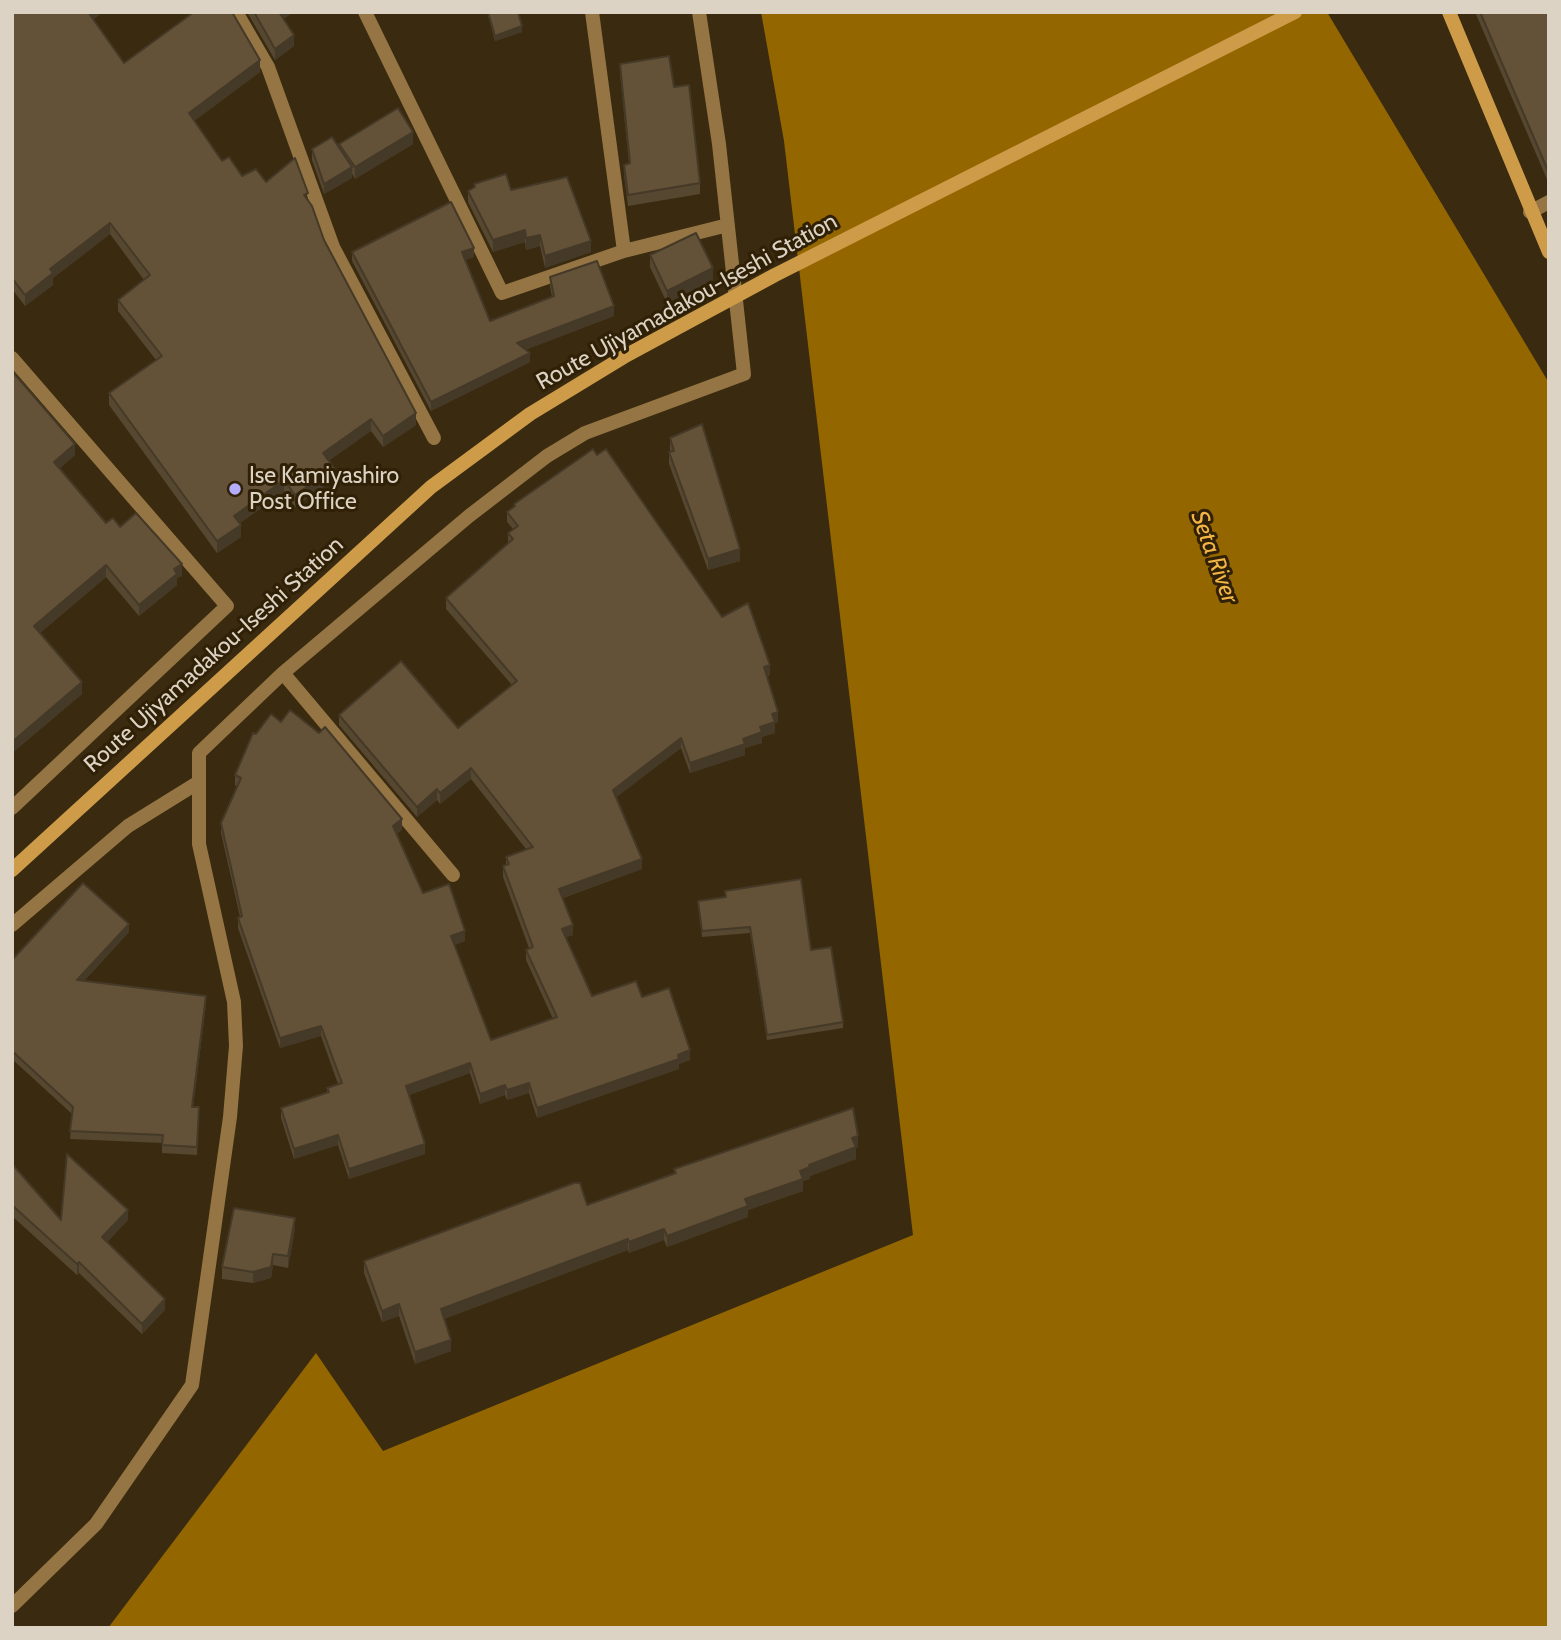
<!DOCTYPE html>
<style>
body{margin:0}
#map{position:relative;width:1561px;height:1640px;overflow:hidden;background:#392a10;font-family:Cabin,sans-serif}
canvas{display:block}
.frame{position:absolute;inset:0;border:14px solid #ddd3c4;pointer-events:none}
</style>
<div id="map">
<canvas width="1561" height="1640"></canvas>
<div class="frame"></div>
</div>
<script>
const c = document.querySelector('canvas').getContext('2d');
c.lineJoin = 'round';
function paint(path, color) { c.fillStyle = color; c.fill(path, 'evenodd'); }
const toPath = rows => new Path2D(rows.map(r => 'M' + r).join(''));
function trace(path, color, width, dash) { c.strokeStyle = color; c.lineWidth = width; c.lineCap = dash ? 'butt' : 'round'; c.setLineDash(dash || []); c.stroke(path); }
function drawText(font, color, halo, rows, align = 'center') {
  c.font = font + ' Cabin,sans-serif'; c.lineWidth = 6; c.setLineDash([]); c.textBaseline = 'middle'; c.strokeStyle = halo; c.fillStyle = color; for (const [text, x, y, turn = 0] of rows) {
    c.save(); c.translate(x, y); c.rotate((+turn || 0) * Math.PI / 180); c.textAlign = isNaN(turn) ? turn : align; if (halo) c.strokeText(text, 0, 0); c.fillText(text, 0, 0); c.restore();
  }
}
paint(toPath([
 [761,12,1327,12,1549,383,1549,1628,108,1628,316,1353,383,1451,913,1235,784,141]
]), '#936600');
trace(toPath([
 [236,12,268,67,333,247,434,438],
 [365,12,502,293,624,251,728,225],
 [592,12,624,251],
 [1530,212,1549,202],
 [12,358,227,606,12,808],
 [283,673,453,875],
 [12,925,128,826,199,782],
 [12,1606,96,1524,192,1385,230,1117,236,1046,234,1002,199,844,199,753,283,673,469,516,547,456,585,433,744,374,719,144,699,12]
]), '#947543', 14);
trace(toPath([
 [1449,12,1549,252],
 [12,870,431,487,530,414,627,355,775,275,1295,12]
]), '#ce9c48', 14);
paint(toPath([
 [12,12,102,12,93,20,124,63,260,72,194,121,222,161,242,176,266,182,308,199,324,240,416,425,383,447,371,431,328,461,334,479,295,507,284,492,240,523,241,537,217,553,109,405,109,393,156,360,118,311,118,300,144,280,110,234,53,278,53,285,25,306,12,289],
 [247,12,294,12,283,19,294,46,275,60],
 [487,12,488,12,522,32,495,41],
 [1475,12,1549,12,1549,184],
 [620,64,674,87,700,183,700,194,628,206,624,175,624,165,629,164,620,74],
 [339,144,413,144,355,179,352,174,352,178,324,194,312,160,312,149,339,148],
 [474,184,511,190,591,252,545,268,540,246,526,250,525,242,493,252,468,202,468,191,474,188],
 [352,252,474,257,465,260,490,321,552,297,550,287,550,277,614,316,525,350,530,362,431,411,352,261],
 [650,255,713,280,667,303,650,267],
 [12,371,75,455,60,468,106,523,120,527,182,576,177,578,177,585,139,616,106,577,40,633,82,694,12,753],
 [670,438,740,561,708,570,669,464,669,452,670,452],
 [514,504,722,617,770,675,767,677,778,722,775,723,775,733,762,737,762,743,745,748,745,755,690,773,681,748,616,797,642,869,563,898,573,935,566,937,592,996,642,997,690,1060,679,1064,679,1069,537,1118,529,1093,507,1100,505,1095,480,1104,470,1073,409,1095,425,1154,349,1179,338,1145,294,1159,281,1118,281,1108,327,1093,327,1088,338,1084,321,1036,280,1048,238,928,238,918,240,917,221,833,221,823,237,787,235,785,235,775,402,829,397,834,423,893,465,941,454,945,491,1040,553,1019,526,960,526,950,529,948,503,877,503,866,506,865,506,857,526,849,471,779,440,804,437,800,417,817,339,725,339,715,458,728,512,685,446,609,446,598,508,543,508,533,513,529,507,522,507,512,514,508],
 [725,891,811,950,843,1022,843,1028,767,1040,750,933,702,937,698,901,725,897],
 [129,932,84,981,206,1004,193,1107,199,1107,197,1155,162,1153,162,1143,70,1139,72,1114,12,1059,12,960],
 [858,1147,856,1148,856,1159,810,1176,810,1179,803,1181,803,1191,748,1210,748,1217,667,1247,664,1240,629,1253,628,1250,444,1319,451,1351,415,1364,399,1316,382,1322,364,1273,364,1261,587,1205,674,1173,674,1169],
 [12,1164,61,1220,128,1220,107,1242,165,1310,142,1334,79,1273,77,1275,13,1217,12,1218],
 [295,1229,288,1268,273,1265,271,1278,253,1283,222,1279,222,1267]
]), '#554730');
paint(toPath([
 [88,12,102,12,102,13,88,24],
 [278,12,294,12,278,22],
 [522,26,522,32,495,41,495,36],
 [294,35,294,46,275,60,275,49],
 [260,60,260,72,189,125,189,113],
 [413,132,413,144,355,179,355,167],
 [352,167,352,178,324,194,324,184],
 [110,223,110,234,53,278,53,285,25,306,25,295,50,269],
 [525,230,525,242,493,252,493,240],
 [540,235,540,246,526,250,526,238],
 [591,241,591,252,545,268,545,256],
 [474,248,474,257,462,261,462,252],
 [713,268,713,280,667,303,667,291],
 [614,306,614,316,517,353,517,343],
 [530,353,530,362,431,411,431,402],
 [416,413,416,425,383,447,383,436],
 [371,419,371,431,323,465,323,453],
 [75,444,75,455,54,473,54,462],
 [334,468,334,479,295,507,295,495],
 [284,480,284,492,234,527,234,516],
 [241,525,241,537,217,553,217,541],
 [740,549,740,561,708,570,708,559],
 [182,564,182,576,177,578,177,585,139,616,139,605,174,569],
 [106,565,106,577,34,638,34,626],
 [770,665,770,675,764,677,764,667],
 [82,682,82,694,12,753,12,742],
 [778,712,778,722,775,723,775,733,762,737,762,743,745,748,745,755,690,773,690,763,743,739,760,727,772,714],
 [681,738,681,748,613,800,613,790],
 [471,768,471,779,440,804,440,793],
 [437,789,437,800,417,817,417,807],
 [402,819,402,829,393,837,393,826],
 [642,859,642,869,559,899,559,889],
 [129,924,129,932,77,988,77,980],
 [573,925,573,935,562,939,562,929],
 [465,931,465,941,451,947,451,936],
 [206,996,206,1004,192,1114,192,1107],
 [321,1026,321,1036,280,1048,280,1038],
 [690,1050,690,1060,679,1064,679,1069,537,1118,537,1108],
 [470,1063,470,1073,406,1096,406,1086],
 [529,1083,529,1093,507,1100,507,1090],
 [505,1085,505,1095,480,1104,480,1094],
 [338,1135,338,1145,294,1159,294,1149],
 [858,1136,858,1147,856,1148,856,1159,810,1176,810,1179,803,1181,803,1191,748,1210,748,1217,667,1247,667,1236,800,1171,852,1138],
 [425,1144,425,1154,349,1179,349,1169],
 [128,1210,128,1220,102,1248,102,1237],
 [295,1218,295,1229,288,1268,288,1256],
 [664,1229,664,1240,629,1253,629,1242],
 [628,1239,628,1250,441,1320,441,1309],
 [273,1254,273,1265,271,1278,253,1283,253,1272],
 [79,1262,79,1273,77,1275,77,1264],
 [165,1299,165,1310,142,1334,142,1324],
 [399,1304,399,1316,382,1322,382,1311],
 [451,1340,451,1351,415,1364,415,1352]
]), '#453927');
const building = toPath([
 [12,12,88,12,124,63,194,12,232,12,260,60,189,113,222,161,229,157,242,176,256,169,266,182,295,158,308,193,304,195,312,206,324,240,416,413,383,436,371,419,323,453,334,468,295,495,284,480,234,516,241,525,217,541,109,393,162,356,118,300,150,275,110,223,50,269,53,273,25,295,12,278,12,12],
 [254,12,279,12,294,35,275,49,254,12],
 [488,12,518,12,522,26,495,36,488,12],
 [1480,12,1549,12,1549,173,1480,12],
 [669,56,674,87,689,85,700,183,628,195,624,165,630,163,620,64,669,56],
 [398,108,413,132,355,167,339,144,398,108],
 [332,137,352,167,324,184,312,149,332,137],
 [506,174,511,190,567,177,591,241,545,256,540,235,526,238,525,230,493,240,468,191,475,187,474,184,506,174],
 [451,202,474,248,462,252,490,321,554,296,550,277,597,261,614,306,517,343,530,353,431,402,352,252,451,202],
 [696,233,713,268,667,291,650,255,696,233],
 [12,371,75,444,54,462,106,523,113,518,120,527,136,513,182,564,174,569,177,574,139,605,106,565,34,626,82,682,12,742,12,371],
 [702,424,740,549,708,559,669,452,674,451,670,438,702,424],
 [593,449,597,455,606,449,722,617,748,603,770,665,764,667,778,712,772,714,775,722,760,727,762,732,743,739,745,744,690,763,681,738,613,790,642,859,559,889,573,925,562,929,592,996,636,981,642,997,669,988,690,1050,678,1055,679,1059,537,1108,529,1083,507,1090,505,1085,480,1094,470,1063,406,1086,425,1144,349,1169,338,1135,294,1149,281,1108,329,1092,327,1088,342,1083,321,1026,280,1038,238,918,242,916,221,823,241,778,235,775,253,733,256,734,271,714,281,722,290,710,319,733,325,727,402,819,393,826,423,893,449,884,465,931,451,936,491,1040,557,1017,526,950,533,947,503,866,509,864,506,857,533,847,471,768,440,793,437,789,417,807,339,715,401,661,458,728,517,681,446,598,513,539,508,533,518,526,507,512,515,506,514,504,593,449],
 [801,879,811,950,831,947,843,1022,767,1035,750,927,702,931,698,901,726,897,725,891,801,879],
 [83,883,129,924,77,980,206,996,192,1107,199,1107,197,1147,162,1145,163,1135,70,1131,73,1107,12,1051,12,960,83,883],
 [853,1108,858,1136,852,1138,856,1147,809,1165,810,1167,800,1171,803,1179,745,1199,748,1206,667,1236,664,1229,629,1242,628,1239,441,1309,451,1340,415,1352,399,1304,382,1311,364,1261,574,1183,580,1183,587,1205,676,1173,674,1169,853,1108],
 [67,1154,128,1210,102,1237,165,1299,142,1324,79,1262,77,1264,13,1206,12,1207,12,1164,61,1220,67,1154],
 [234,1208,295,1218,288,1256,273,1254,271,1267,253,1272,222,1267,234,1208]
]);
paint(building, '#635238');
trace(building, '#453927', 2);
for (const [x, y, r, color] of [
 [235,489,7,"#b4acf9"]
]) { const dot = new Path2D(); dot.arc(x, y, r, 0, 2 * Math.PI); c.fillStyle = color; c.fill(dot); trace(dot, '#2f2006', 2.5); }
drawText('23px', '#ddd3c4', '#2f2006', [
 ["Route Ujiyamadakou-Iseshi Station",687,302,-29],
 ["Route Ujiyamadakou-Iseshi Station",214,655,-42]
]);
drawText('23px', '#ddd3c4', '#2f2006', [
 ["Ise Kamiyashiro",249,476],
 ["Post Office",249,502]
], 'left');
drawText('italic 24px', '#f3b546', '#2f2006', [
 ["Seta River",1214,557,70]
]);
</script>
